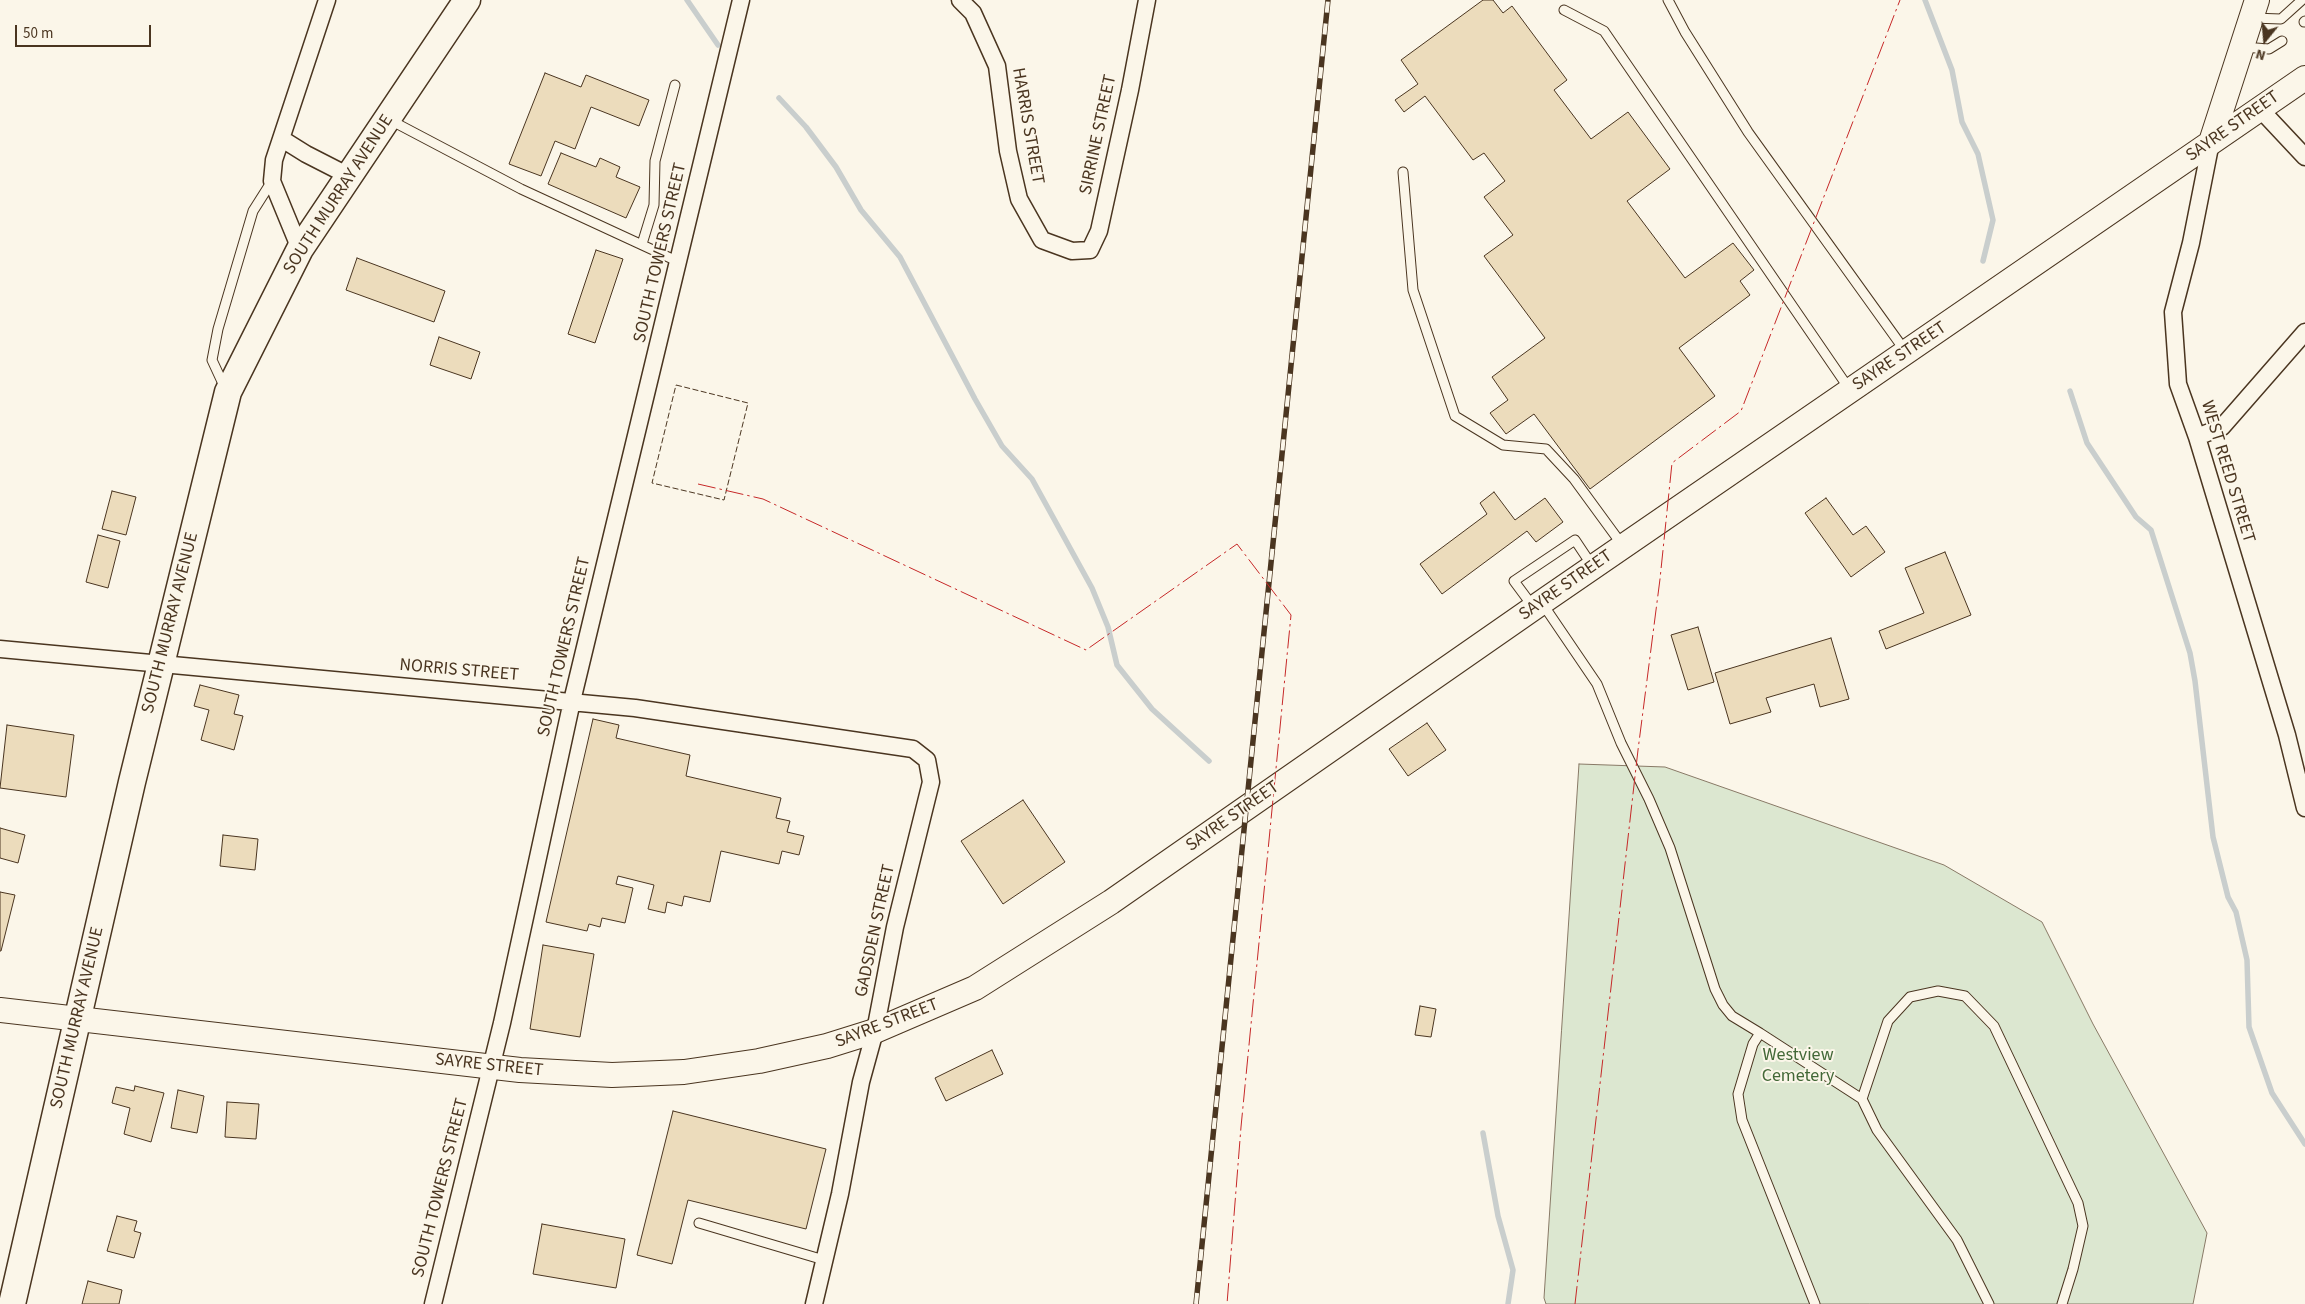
<!DOCTYPE html>
<style>
body{margin:0}
#map{position:relative;width:2305px;height:1304px;overflow:hidden;background:#fbf6e9;font-family:"Source Sans 3",sans-serif}
canvas{display:block}
.north{position:absolute;left:2240px;top:15px;width:50px;height:50px;-webkit-text-stroke:4px #fbf6e9;paint-order:stroke;rotate:197deg;font-size:14px;font-weight:700;line-height:20px;text-align:center;color:#4a3520}
.north::after{content:'';display:block;margin:auto;width:18px;height:22px;background:#4a3520;clip-path:polygon(50% 0,100% 100%,50% 72%,0 100%)}
.scale{position:absolute;left:15px;top:25px;width:136px;height:22px;box-sizing:border-box;border:2px solid #4a3520;border-top:0;padding-left:6px;font-size:15px;line-height:18px;white-space:nowrap;color:#4a3520;-webkit-text-stroke:4px #fbf6e9;paint-order:stroke}
</style>
<div id="map">
<canvas width="2305" height="1304"></canvas>
<div class="north">N</div>
<div class="scale">50 m</div>
</div>
<script>
const c = document.querySelector('canvas').getContext('2d');
c.lineJoin = 'round';
function paint(path, color) { c.fillStyle = color; c.fill(path, 'evenodd'); }
const toPath = rows => new Path2D(rows.map(r => 'M' + r).join(''));
function trace(path, color, width, dash) { c.strokeStyle = color; c.lineWidth = width; c.lineCap = dash ? 'butt' : 'round'; c.setLineDash(dash || []); c.stroke(path); }
function drawText(font, color, halo, rows, align = 'center') {
  c.font = font + ' "Source Sans 3",sans-serif'; c.lineWidth = 4; c.setLineDash([]); c.textBaseline = 'middle'; c.strokeStyle = halo; c.fillStyle = color; for (const [text, x, y, turn = 0] of rows) {
    c.save(); c.translate(x, y); c.rotate((+turn || 0) * Math.PI / 180); c.textAlign = isNaN(turn) ? turn : align; if (halo) c.strokeText(text, 0, 0); c.fillText(text, 0, 0); c.restore();
  }
}
const green = toPath([
 [1579,764,1665,767,1944,865,2042,922,2093,1024,2207,1233,2193,1304,1546,1304,1544,1298,1579,764]
]);
paint(green, '#dce7d0');
trace(green, '#887966', 1);
trace(toPath([
 [687,0,718,45],
 [1925,0,1952,70,1962,122,1978,154,1993,220,1983,261],
 [779,98,806,127,836,167,861,210,900,257,975,399,1002,446,1032,479,1092,588,1108,627,1117,665,1152,709,1209,761],
 [2070,391,2087,443,2136,517,2151,530,2190,653,2195,681,2213,837,2228,897,2236,912,2247,960,2249,1027,2272,1093,2305,1144],
 [1483,1133,1498,1216,1513,1270,1508,1304]
]), '#c9cecd', 5.5);
const building = toPath([
 [1483,0,1493,0,1503,13,1512,6,1567,80,1554,90,1591,139,1628,112,1670,169,1627,201,1685,278,1733,243,1754,270,1740,281,1750,295,1679,348,1715,396,1590,489,1534,414,1506,434,1490,413,1508,400,1492,377,1545,338,1484,256,1513,235,1484,197,1505,181,1484,153,1473,160,1425,96,1404,112,1395,100,1418,84,1401,60,1483,0],
 [545,73,581,87,586,75,649,100,639,126,591,107,575,149,555,141,541,176,509,164,545,73],
 [561,153,596,167,600,158,620,167,616,177,640,187,626,218,548,184,561,153],
 [596,250,623,259,595,343,568,334,596,250],
 [357,258,445,291,434,322,346,290,357,258],
 [439,337,480,352,471,379,430,365,439,337],
 [112,491,136,497,126,535,102,529,112,491],
 [1494,492,1515,520,1545,498,1563,522,1536,542,1527,531,1442,594,1420,564,1487,514,1480,503,1494,492],
 [1826,498,1853,535,1866,526,1885,552,1851,577,1805,513,1826,498],
 [98,535,120,541,108,588,86,582,98,535],
 [1945,552,1971,615,1886,649,1879,631,1924,613,1905,568,1945,552],
 [1698,627,1714,682,1688,690,1671,635,1698,627],
 [1831,638,1849,699,1820,707,1814,684,1766,698,1771,712,1730,724,1715,673,1831,638],
 [200,685,239,695,234,714,243,716,234,750,201,740,209,710,194,706,200,685],
 [593,719,619,725,616,738,690,755,686,776,781,798,776,818,790,821,787,832,804,836,799,855,782,851,779,864,721,851,710,902,684,896,682,906,667,902,665,913,648,909,654,885,618,876,616,884,633,888,625,923,602,918,600,927,589,924,587,931,546,922,593,719],
 [1427,723,1446,750,1408,776,1389,749,1427,723],
 [7,725,74,735,66,797,0,788,7,725],
 [1023,800,1065,862,1003,904,961,841,1023,800],
 [0,828,25,835,18,863,0,858,0,828],
 [223,835,258,839,255,870,220,866,223,835],
 [0,892,15,895,1,951,0,951,0,892],
 [543,945,594,954,580,1037,530,1029,543,945],
 [1420,1006,1436,1009,1431,1037,1415,1035,1420,1006],
 [992,1050,1003,1074,946,1101,935,1078,992,1050],
 [135,1086,164,1093,151,1142,124,1134,130,1108,112,1103,116,1087,134,1091,135,1086],
 [178,1090,204,1096,197,1133,171,1128,178,1090],
 [227,1102,259,1104,256,1139,225,1137,227,1102],
 [673,1111,826,1149,806,1229,688,1200,672,1264,637,1255,673,1111],
 [117,1216,137,1221,134,1231,141,1233,134,1258,107,1251,117,1216],
 [542,1224,625,1239,616,1288,533,1274,542,1224],
 [88,1281,122,1290,119,1304,82,1304,88,1281]
]);
paint(building, '#ecdcbc');
trace(building, '#4a3520', 1);
const lane = toPath([
 [1668,0,1685,32,1748,132,1906,352],
 [1564,10,1604,31,1850,390],
 [2252,18,2281,19,2302,0],
 [2304,22,2305,21],
 [2243,47,2269,49,2282,41],
 [390,120,521,189,679,262],
 [1403,172,1413,290,1455,416,1503,445,1546,449,1574,479,1623,546],
 [642,244,654,205,655,161,675,85],
 [225,388,212,360,218,329,253,211,272,181],
 [1542,603,1597,684,1621,743,1649,799,1670,848,1715,989,1723,1005,1732,1016,1760,1033,1753,1044,1738,1094,1742,1120,1815,1304],
 [1534,608,1514,581,1575,540,1593,567],
 [1760,1033,1862,1099,1877,1130,1957,1240,1989,1304],
 [1862,1099,1888,1021,1910,997,1938,991,1965,996,1994,1026,2078,1203,2083,1226,2073,1269,2062,1304],
 [699,1223,824,1260]
]);
const street = toPath([
 [960,0,973,13,997,66,1008,151,1019,199,1042,240,1072,251,1090,250,1099,231,1130,90,1147,0],
 [2260,109,2305,157],
 [282,139,306,154,349,176],
 [2211,142,2191,243,2173,312,2178,384,2197,437,2287,735,2305,808],
 [300,249,272,181,274,160,327,0],
 [2197,437,2222,427,2305,332],
 [0,649,635,708,913,749,927,760,931,782,895,927,875,1031,861,1082,840,1194,814,1304],
 [433,1304,502,1023,572,701,741,0]
]);
const secondary = toPath([
 [2211,142,2257,0],
 [0,1010,520,1070,612,1075,684,1072,759,1061,827,1046,875,1031,975,988,1111,902,1548,598,2305,78]
]);
const primary = toPath([
 [12,1304,132,782,228,392,300,249,467,0]
]);
trace(lane, '#4a3520', 11);
trace(street, '#4a3520', 19);
trace(secondary, '#4a3520', 26);
trace(primary, '#4a3520', 29);
trace(lane, '#fbf6e9', 9);
trace(street, '#fbf6e9', 16);
trace(secondary, '#fbf6e9', 24);
trace(primary, '#fbf6e9', 26);
const rail = toPath([
 [1196,1304,1328,0]
]);
trace(rail, '#4a3520', 5.5);
trace(rail, '#fbf6e9', 4, [11]);
trace(toPath([
 [676,385,748,403,724,500,652,483,676,385]
]), '#4a3520', 1, [6, 2.5]);
trace(toPath([
 [698,484,763,499,1086,650,1237,544,1291,615,1241,1127,1227,1304],
 [1575,1304,1638,750,1660,579,1672,463,1741,411,1900,0]
]), '#c62828', 1, [18, 4, 2.5, 4]);
drawText('18px', '#4a3520', '#fbf6e9', [
 ["HARRIS STREET",1027,126,80],
 ["SAYRE STREET",2233,127,-35],
 ["SIRRINE STREET",1099,135,-78],
 ["SOUTH MURRAY AVENUE",339,195,-57],
 ["SOUTH TOWERS STREET",661,253,-77],
 ["SAYRE STREET",1900,357,-34],
 ["WEST REED STREET",2227,472,73],
 ["SAYRE STREET",1566,586,-35],
 ["SOUTH MURRAY AVENUE",171,623,-76],
 ["SOUTH TOWERS STREET",565,647,-77],
 ["NORRIS STREET",459,671,5],
 ["SAYRE STREET",1233,817,-35],
 ["GADSDEN STREET",876,931,-78],
 ["SOUTH MURRAY AVENUE",78,1018,-77],
 ["SAYRE STREET",887,1024,-21],
 ["SAYRE STREET",489,1066,6],
 ["SOUTH TOWERS STREET",441,1188,-76]
]);
drawText('18px', '#436837', '#fbf6e9', [
 ["Westview",1798,1056],
 ["Cemetery",1798,1077]
]);
</script>
